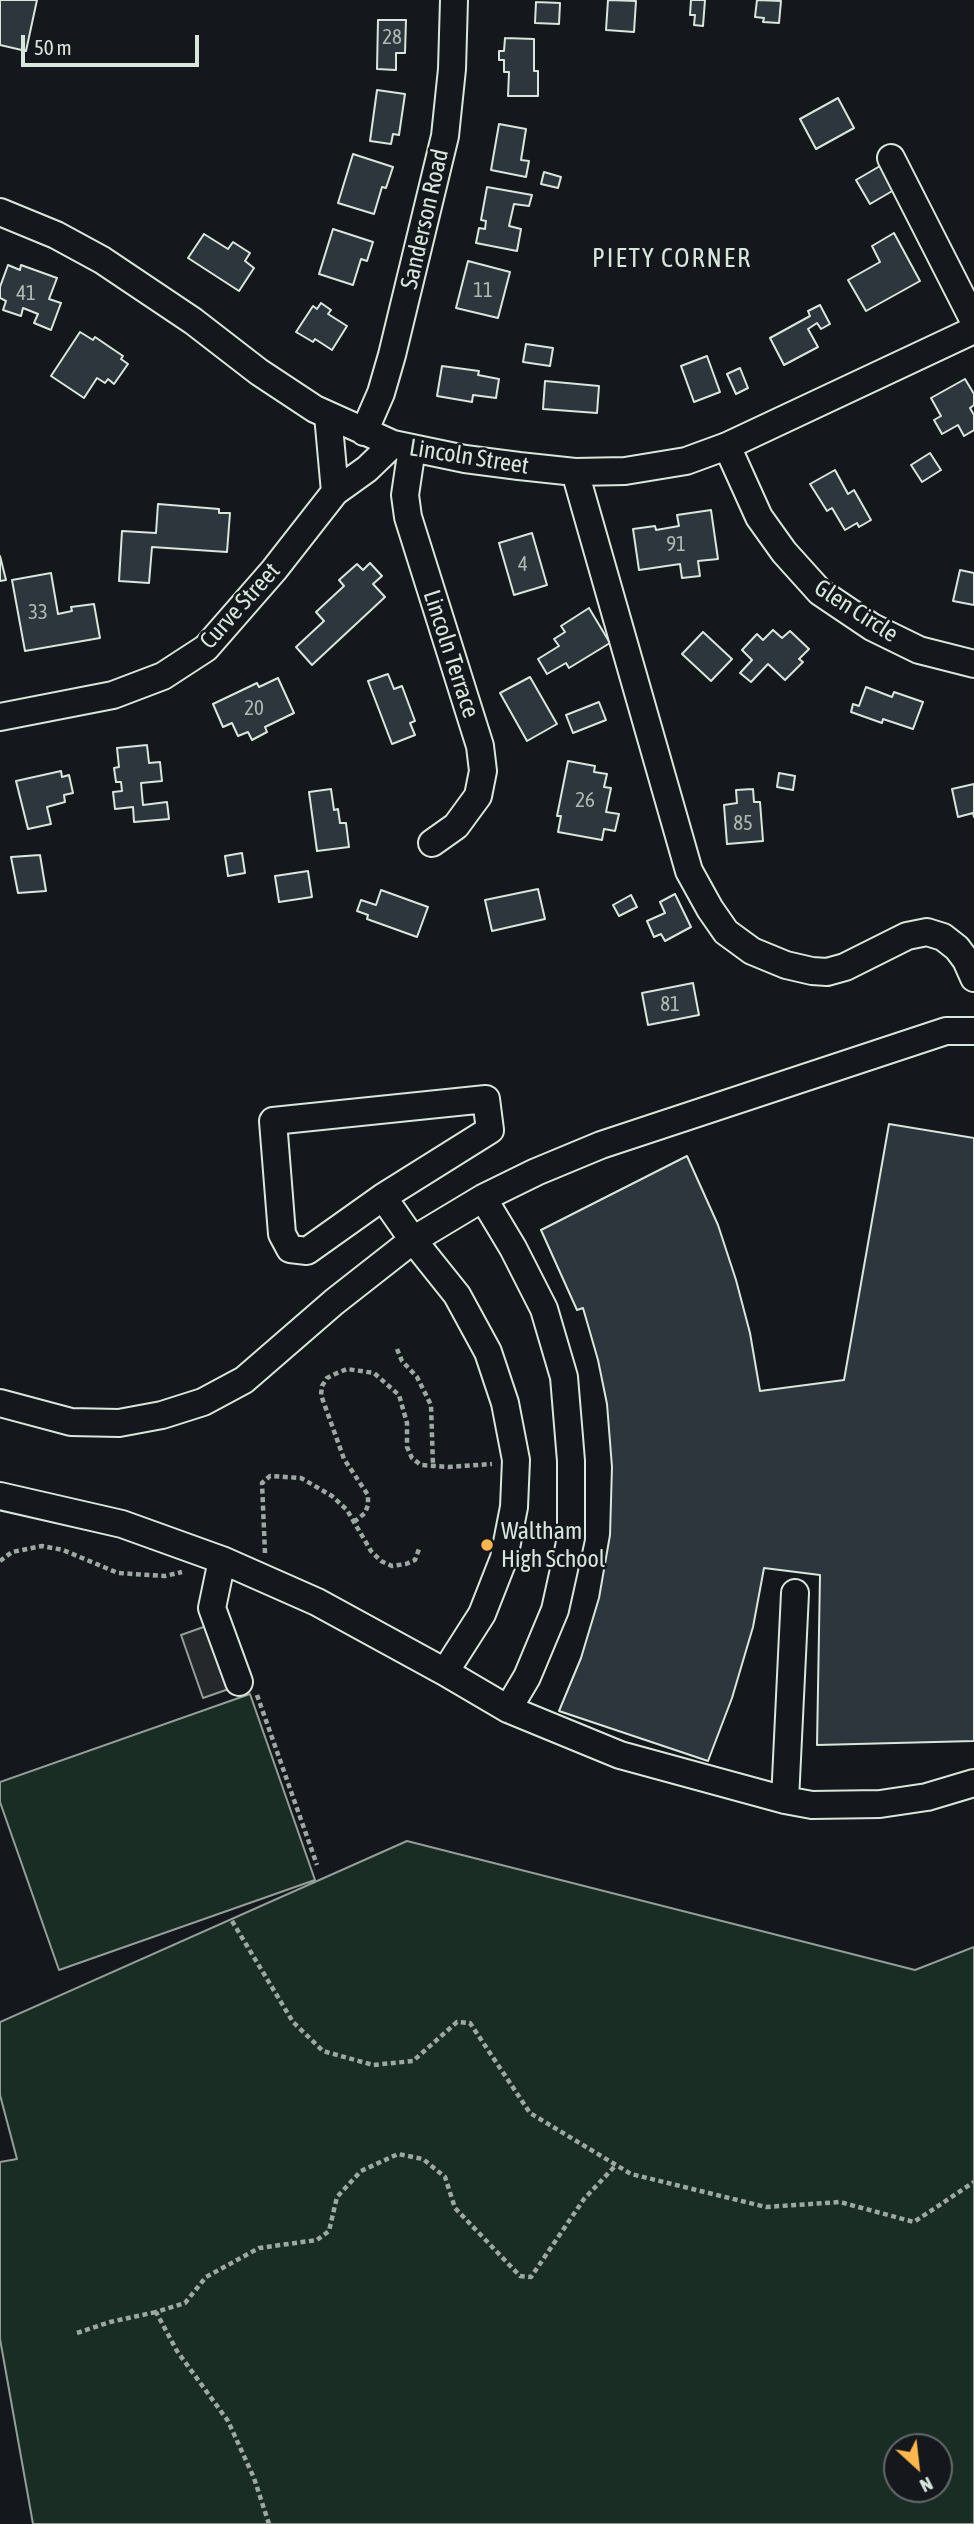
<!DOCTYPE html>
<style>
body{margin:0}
#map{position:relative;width:974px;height:2524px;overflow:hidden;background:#14181c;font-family:"Asap Condensed",sans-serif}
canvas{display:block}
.north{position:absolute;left:883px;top:2433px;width:70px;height:70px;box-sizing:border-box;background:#14181c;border:2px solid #626a69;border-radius:50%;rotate:153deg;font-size:19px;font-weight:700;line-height:28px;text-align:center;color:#d8e6dc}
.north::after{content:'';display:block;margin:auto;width:24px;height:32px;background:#ffb74d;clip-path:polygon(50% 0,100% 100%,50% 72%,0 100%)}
.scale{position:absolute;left:21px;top:35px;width:178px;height:32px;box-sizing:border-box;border:4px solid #d8e6dc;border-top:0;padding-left:9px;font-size:21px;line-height:24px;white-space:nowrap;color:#d8e6dc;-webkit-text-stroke:5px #14181c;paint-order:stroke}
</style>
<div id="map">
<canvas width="974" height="2524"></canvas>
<div class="north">N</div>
<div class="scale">50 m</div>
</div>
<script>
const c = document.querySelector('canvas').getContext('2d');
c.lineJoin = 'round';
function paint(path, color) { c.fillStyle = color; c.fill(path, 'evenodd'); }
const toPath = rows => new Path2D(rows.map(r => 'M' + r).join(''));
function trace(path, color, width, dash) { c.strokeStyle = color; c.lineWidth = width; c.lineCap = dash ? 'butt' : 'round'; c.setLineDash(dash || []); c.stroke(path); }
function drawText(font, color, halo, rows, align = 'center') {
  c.font = font + ' "Asap Condensed",sans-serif'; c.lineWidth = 5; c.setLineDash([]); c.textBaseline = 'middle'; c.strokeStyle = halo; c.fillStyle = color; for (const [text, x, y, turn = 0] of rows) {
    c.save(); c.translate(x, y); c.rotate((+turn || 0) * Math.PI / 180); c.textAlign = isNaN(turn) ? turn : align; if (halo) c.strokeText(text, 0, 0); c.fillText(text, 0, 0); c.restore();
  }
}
const green = toPath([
 [250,1694,315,1880,59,1970,0,1802,0,1782,250,1694],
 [407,1841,915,1970,974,1947,974,2524,33,2524,0,2339,0,2162,17,2159,0,2095,0,2022,407,1841],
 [939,2447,939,2489,897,2489,897,2447,939,2447]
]);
paint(green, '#1a2d24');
trace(green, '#939e99', 2);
const parking = toPath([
 [226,1619,249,1682,203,1698,181,1635,226,1619]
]);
paint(parking, '#24282b');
trace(parking, '#939e99', 2);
const building = toPath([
 [0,0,37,0,26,51,0,45,0,0],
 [608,0,636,1,634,32,606,30,608,0],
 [691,0,705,0,703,26,694,25,695,15,690,15,691,0],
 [757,0,781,1,779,23,763,22,764,18,755,17,757,0],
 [536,2,560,3,559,24,535,23,536,2],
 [378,20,406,20,405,53,396,53,396,70,377,69,378,20],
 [505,38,534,39,534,71,538,71,538,96,508,96,509,72,504,72,504,60,499,60,499,51,504,51,505,38],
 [377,90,405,94,399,135,393,134,391,144,370,141,377,90],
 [838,98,854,128,816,149,800,119,838,98],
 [499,124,526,129,521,160,529,161,526,177,491,170,499,124],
 [353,154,393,167,386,188,382,187,374,214,338,203,353,154],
 [880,166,894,190,870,204,856,180,880,166],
 [544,172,561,177,558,188,541,184,544,172],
 [487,187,532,195,529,206,514,204,509,226,521,229,517,251,476,243,479,228,485,229,486,221,481,220,487,187],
 [333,229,373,242,367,261,361,259,353,285,319,274,333,229],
 [894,233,920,281,866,311,848,280,880,262,872,246,894,233],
 [204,234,228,249,233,242,250,253,245,261,254,268,239,291,188,258,204,234],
 [468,261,510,272,498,318,456,308,468,261],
 [8,265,20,270,21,265,57,278,49,299,61,303,51,330,34,323,38,314,23,308,21,316,3,310,6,301,0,298,0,287,8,265],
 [321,303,331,310,328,314,347,326,332,350,315,339,313,342,296,332,313,306,317,309,321,303],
 [820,305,830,324,821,329,817,323,808,329,818,347,784,365,770,338,810,316,808,311,820,305],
 [80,332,93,340,95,337,123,356,121,359,128,364,114,384,108,379,105,383,97,378,84,398,51,376,80,332],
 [526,344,553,348,550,366,523,362,526,344],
 [707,356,720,392,694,402,681,366,707,356],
 [442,366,479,371,478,375,499,379,496,398,473,395,472,402,437,396,442,366],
 [740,368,748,388,736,394,727,374,740,368],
 [965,379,974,394,974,405,970,408,974,415,974,430,964,436,958,425,942,434,934,420,941,416,931,398,965,379],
 [545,381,599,386,597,413,543,409,545,381],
 [930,453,941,470,922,482,911,465,930,453],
 [835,470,848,494,854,490,871,520,859,527,857,523,845,530,832,508,827,511,810,484,835,470],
 [158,504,219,509,219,513,230,513,227,552,152,547,149,583,119,581,122,531,156,533,158,504],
 [711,510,718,559,698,561,700,576,682,578,680,564,639,570,633,529,655,526,656,530,679,526,677,515,711,510],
 [532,533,547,585,514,595,499,543,532,533],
 [0,556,6,580,0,581,0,556],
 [370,563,382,576,373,584,385,597,312,665,296,647,324,621,316,612,344,586,339,580,357,564,363,570,370,563],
 [960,570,974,573,974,605,953,601,960,570],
 [51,573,58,614,72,611,71,607,94,604,100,638,25,651,12,580,51,573],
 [589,608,610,643,569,668,566,663,547,674,538,659,559,646,554,639,565,632,561,626,589,608],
 [773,630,782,638,790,631,809,649,799,659,803,662,785,680,768,664,751,682,740,673,752,660,742,650,757,634,763,640,773,630],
 [703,632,732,659,711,681,682,654,703,632],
 [388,674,394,689,402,686,415,721,410,723,415,735,392,744,368,681,388,674],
 [530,677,557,724,527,741,500,693,530,677],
 [278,678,294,713,265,727,267,732,252,740,248,732,238,736,232,723,223,727,213,704,257,683,259,687,278,678],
 [866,687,892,697,894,692,923,702,913,729,883,719,882,723,851,712,853,704,859,706,866,687],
 [599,702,606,720,573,733,566,715,599,702],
 [147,745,149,763,160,762,162,781,141,783,143,805,167,802,169,819,134,822,133,807,115,809,113,792,122,791,121,782,116,782,114,768,119,767,117,748,147,745],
 [568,761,595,766,594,772,607,774,604,787,611,788,606,812,619,814,615,831,604,829,602,840,558,832,561,816,557,816,568,761],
 [61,771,62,777,69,775,73,793,64,795,65,802,47,807,51,824,28,829,16,781,61,771],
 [779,773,795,776,793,790,777,787,779,773],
 [974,784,974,817,973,813,958,817,952,789,974,784],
 [331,789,334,810,338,809,340,823,346,823,349,847,317,851,309,792,331,789],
 [753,789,754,802,760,802,763,841,727,844,724,805,737,803,736,790,753,789],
 [242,853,245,873,228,876,225,856,242,853],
 [40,855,46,891,18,893,11,857,40,855],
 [308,871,312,897,279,902,275,876,308,871],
 [538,889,545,919,492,931,485,900,538,889],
 [381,890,428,907,417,937,367,919,368,915,357,911,361,900,376,905,381,890],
 [675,894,691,927,665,941,661,934,654,937,647,921,665,913,660,902,675,894],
 [631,895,637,907,619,916,613,905,631,895],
 [693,983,699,1015,648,1025,642,993,693,983],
 [889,1124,974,1138,974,1741,817,1745,820,1575,764,1568,753,1627,732,1698,708,1761,559,1711,581,1658,599,1598,610,1535,612,1467,607,1404,598,1360,583,1308,577,1310,541,1230,687,1156,718,1225,736,1280,750,1333,760,1391,844,1380,889,1124]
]);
paint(building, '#2c363c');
trace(building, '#d8e6dc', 2);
const minor = toPath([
 [891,158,974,321],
 [0,212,56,235,102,260,193,321,259,372,315,409,393,444,465,459,519,466,575,472,625,471,686,461,727,446,974,330],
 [328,415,335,492],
 [364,432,381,393,392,355,445,136,452,69,454,0],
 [727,446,759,517,784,552,820,592,872,627,919,650,974,664],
 [412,448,405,495,408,517,480,746,483,771,478,796,456,826,432,843],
 [575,472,689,871,710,909,726,932,752,951,786,965,812,971,827,972,845,967,907,936,927,932,943,937,957,948,966,960,974,978],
 [0,717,113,695,163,676,206,648,274,570,335,492,367,469,393,444],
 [383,1197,307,1251,290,1249,282,1234,273,1121,486,1099,490,1130,383,1197,413,1240,457,1295,488,1352,505,1403,516,1460,514,1507,504,1558,482,1614,445,1672],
 [483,1198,513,1248,544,1309,564,1377,571,1461,571,1538,555,1610,527,1677,508,1709],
 [0,1403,71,1422,119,1423,162,1415,203,1402,244,1380,334,1302,413,1240,483,1198,536,1172,601,1145,946,1031,974,1031],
 [0,1496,122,1524,222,1560,317,1602,445,1672,508,1709,620,1755,785,1800,812,1805,880,1804,927,1797,974,1783],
 [222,1560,212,1608,239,1682],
 [785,1800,795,1593]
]);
trace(minor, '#d8e6dc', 30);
trace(toPath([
 [397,1349,402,1361,417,1377,431,1405,433,1466],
 [354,1522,365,1513,368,1505,368,1495,344,1459,321,1395,322,1386,327,1378,335,1374,347,1369,374,1373,399,1395,407,1423,407,1447,412,1458,421,1465,448,1467,492,1464],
 [265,1553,262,1483,270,1476,301,1478,332,1496,347,1510,371,1551,381,1561,392,1566,406,1564,415,1560,419,1549],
 [0,1561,12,1552,42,1546,63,1550,118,1573,165,1576,182,1572],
 [257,1695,317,1865],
 [232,1921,293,2022,323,2051,373,2065,413,2061,457,2022,470,2023,530,2113,631,2174,766,2207,840,2202,914,2222,974,2182],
 [77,2333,110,2322,156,2312],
 [269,2524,254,2478,228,2421,177,2351,156,2312,185,2303,206,2277,259,2248,317,2240,329,2231,337,2197,361,2171,398,2154,423,2159,445,2177,455,2208,520,2276,531,2277,584,2199,616,2165]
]), '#9da8a2', 4.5, [5, 3.5]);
trace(minor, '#14181c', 26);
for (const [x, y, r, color] of [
 [487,1545,7,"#ffb74d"]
]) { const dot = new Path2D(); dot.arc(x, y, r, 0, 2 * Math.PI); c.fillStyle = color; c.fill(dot); trace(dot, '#14181c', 2.5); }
drawText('21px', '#adbab4', null, [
 ["28",392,37],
 ["11",483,290],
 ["41",26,293],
 ["91",676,544],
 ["4",523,564],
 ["33",38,612],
 ["20",254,708],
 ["26",585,800],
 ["85",743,823],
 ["81",670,1004]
]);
drawText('24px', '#d8e6dc', '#14181c', [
 ["Sanderson Road",425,219,-77],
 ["Lincoln Street",469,457,9],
 ["Curve Street",240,606,-48],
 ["Glen Circle",856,611,33],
 ["Lincoln Terrace",451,654,72]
]);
drawText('24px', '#d8e6dc', '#14181c', [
 ["Waltham",501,1531],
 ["High School",501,1559]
], 'left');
c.letterSpacing = '2px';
drawText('26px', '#d8e6dc', '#14181c', [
 ["PIETY CORNER",672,259]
]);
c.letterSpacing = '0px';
</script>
